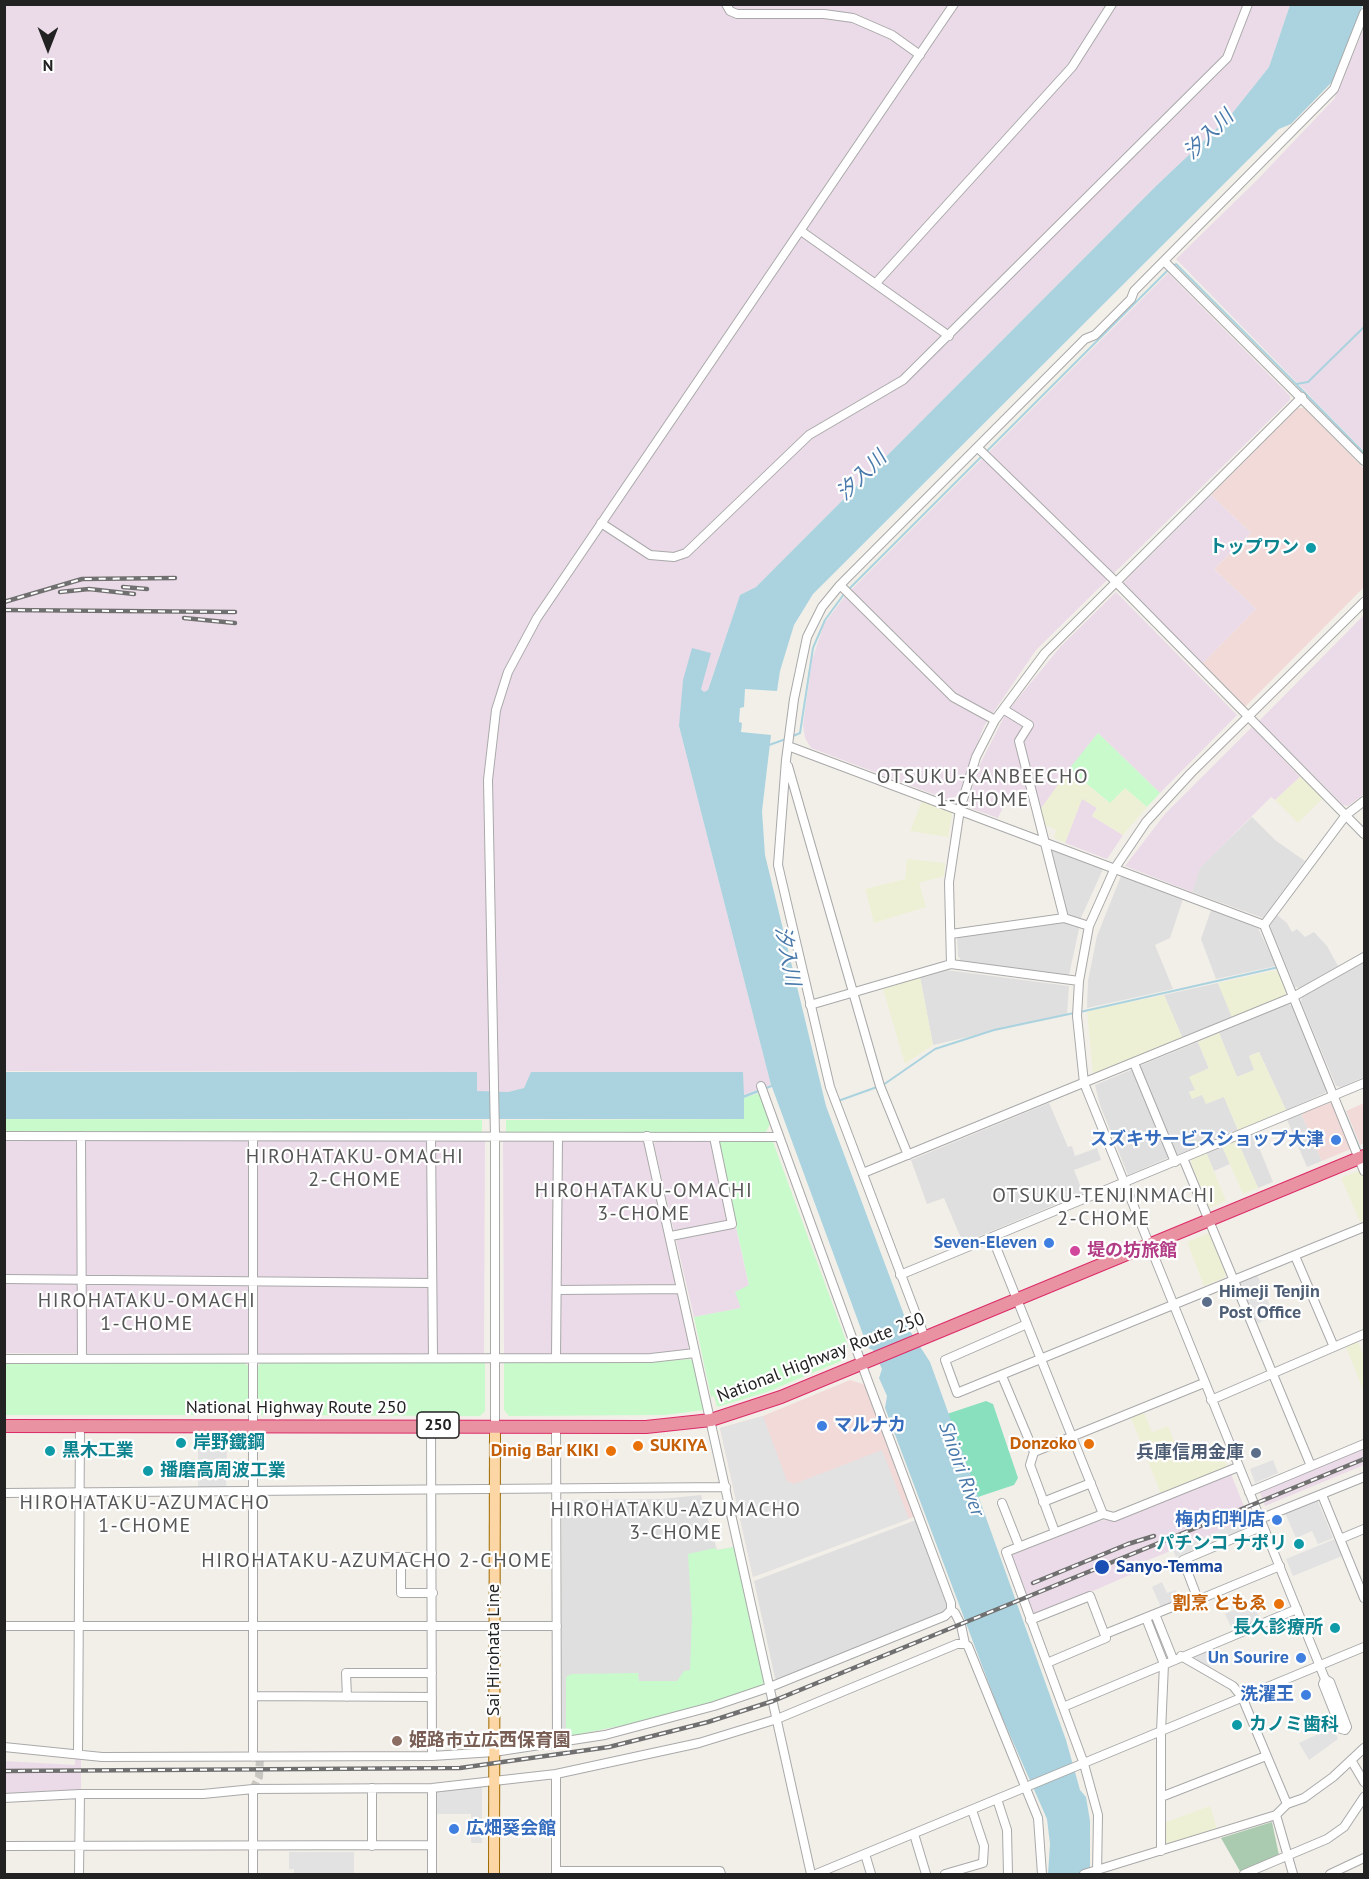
<!DOCTYPE html>
<meta charset="utf-8">
<style>
body{margin:0}
#map{position:relative;width:1369px;height:1879px;overflow:hidden;background:#f2efe9;font-family:"PT Sans",sans-serif}
canvas{display:block}
.frame{position:absolute;inset:0;border:6px solid #222;pointer-events:none}
.north{position:absolute;left:18px;top:18px;width:60px;height:60px;-webkit-text-stroke:4px #fff;paint-order:stroke;rotate:180deg;font-size:16px;font-weight:700;line-height:24px;text-align:center;color:#222}
.north::after{content:'';display:block;margin:auto;width:21px;height:27px;background:#222;clip-path:polygon(50% 0,100% 100%,50% 72%,0 100%)}
</style>
<div id="map">
<canvas width="1369" height="1879"></canvas>
<div class="frame"></div>
<div class="north">N</div>
</div>
<script>
const c = document.querySelector('canvas').getContext('2d');
c.lineJoin = 'round';
function paint(path, color) { c.fillStyle = color; c.fill(path, 'evenodd'); }
const toPath = rows => new Path2D(rows.map(r => 'M' + r).join(''));
function trace(path, color, width, dash) { c.strokeStyle = color; c.lineWidth = width; c.lineCap = dash ? 'butt' : 'round'; c.setLineDash(dash || []); c.stroke(path); }
function drawText(font, color, halo, rows, align = 'center') {
  c.font = font + ' "PT Sans","Noto Sans JP",sans-serif'; c.lineWidth = 4.5; c.setLineDash([]); c.textBaseline = 'middle'; c.strokeStyle = halo; c.fillStyle = color; for (const [text, x, y, turn = 0] of rows) {
    c.save(); c.translate(x, y); c.rotate((+turn || 0) * Math.PI / 180); c.textAlign = isNaN(turn) ? turn : align; if (halo) c.strokeText(text, 0, 0); c.fillText(text, 0, 0); c.restore();
  }
}
paint(toPath([
 [1252,817,1275,840,1305,861,1263,918,1192,892,1199,868],
 [1051,850,1103,869,1080,920,1066,915],
 [1121,876,1183,899,1170,938,1155,945,1173,989,1087,1008,1088,981,1097,936],
 [1211,910,1258,928,1276,966,1216,979,1201,939],
 [1277,915,1287,923,1292,932,1297,929,1305,937,1314,932,1327,946,1338,966,1300,988,1295,987,1270,926],
 [1065,921,1078,926,1079,929,1069,975,962,962,958,956,957,934],
 [1364,962,1364,1077,1341,1087,1336,1086,1301,1002,1302,996],
 [946,970,1069,986,1067,1014,933,1045,920,977],
 [1218,983,1232,1017,1182,1037,1164,995],
 [1288,1004,1293,1006,1327,1088,1325,1093,1286,1110,1259,1052,1249,1056,1255,1070,1237,1077,1219,1033],
 [1198,1042,1209,1069,1195,1090,1189,1092,1192,1098,1202,1094,1224,1097,1238,1130,1174,1156,1137,1067],
 [1133,1069,1170,1157,1128,1175,1100,1105,1095,1085],
 [1049,1103,1068,1147,1072,1146,1075,1156,1097,1148,1101,1160,1074,1170,1083,1193,963,1243,944,1198,927,1204,911,1160],
 [1301,1113,1322,1161,1307,1167,1287,1120],
 [1253,1133,1273,1182,1258,1188,1237,1140],
 [1222,1146,1230,1164,1214,1171,1206,1152],
 [701,1495,717,1550,734,1547,765,1683,667,1716,566,1737,562,1734,562,1504,565,1500,662,1499],
 [916,1520,948,1602,944,1612,779,1681,775,1678,754,1581]
]), '#e0dfdf');
paint(toPath([
 [1298,408,1304,408,1364,469,1364,587,1245,707,1202,664,1256,609,1214,569,1251,533,1211,495],
 [1327,1102,1333,1104,1351,1149,1322,1161,1301,1113],
 [1364,1103,1364,1143,1360,1145,1346,1111],
 [850,1380,866,1385,916,1516,753,1577,720,1428,763,1416]
]), '#f2dad9');
paint(toPath([
 [5,5,1290,5,1269,67,1230,116,1156,186,756,587,740,595,708,690,704,692,701,689,679,726,771,1085,743,1095,743,1072,531,1072,524,1088,508,1092,477,1092,476,1072,5,1071],
 [1364,28,1364,451,1176,259,1258,179,1334,99],
 [1168,273,1290,396,1290,400,1036,650,984,726,958,796,946,799,811,748,805,738,803,725,812,660,824,624,845,596],
 [1211,495,1251,533,1214,569,1256,609,1202,664,1124,586,1124,582],
 [1116,592,1237,715,1160,793,1098,733,1040,810,1035,793,1006,800,998,818,970,808,968,803,979,766,1006,713,1061,646],
 [1364,615,1364,794,1348,806,1343,805,1259,721],
 [1252,727,1300,777,1275,800,1271,797,1200,868,1192,892,1125,866,1165,814],
 [1082,798,1097,808,1092,816,1123,835,1107,859,1065,843],
 [5,1140,485,1141,484,1354,5,1353],
 [503,1140,644,1141,689,1345,688,1349,649,1354,504,1354],
 [656,1140,717,1140,749,1286,742,1308,694,1317,654,1145],
 [1364,1447,1364,1465,1265,1506,1259,1490],
 [1231,1474,1249,1519,1141,1563,1145,1573,1132,1574,1033,1617,1011,1555,1013,1552,1095,1521,1120,1519],
 [75,1759,81,1759,81,1790,5,1794,4,1761,75,1765]
]), '#ebdbe8');
paint(toPath([
 [1069,769,1109,803,1125,788,1147,807,1123,835,1092,816,1097,808,1082,799,1065,843,1054,838,1056,830,1043,824,1040,810],
 [1300,777,1323,798,1298,823,1275,800],
 [922,801,950,810,952,814,948,837,910,831],
 [907,859,945,863,944,876,919,883,926,907,874,923,865,889,905,879],
 [1277,970,1287,990,1284,996,1232,1017,1218,983],
 [920,977,933,1045,905,1064,883,989],
 [1164,995,1182,1037,1093,1074,1087,1011],
 [1219,1033,1237,1077,1254,1070,1249,1056,1259,1052,1286,1110,1238,1130,1224,1097,1206,1104,1202,1095,1192,1099,1189,1092,1195,1090,1189,1077,1209,1068,1198,1042],
 [1237,1140,1258,1188,1243,1194,1222,1146],
 [1206,1152,1226,1201,1209,1208,1191,1163,1192,1159],
 [1361,1170,1364,1179,1364,1221,1360,1222,1341,1178],
 [1209,1233,1226,1274,1224,1278,1204,1286,1187,1242],
 [1358,1342,1364,1357,1364,1392,1346,1347],
 [1144,1413,1152,1432,1168,1426,1180,1456,1217,1442,1228,1468,1161,1494,1131,1418],
 [1210,1806,1217,1829,1169,1845,1165,1842,1166,1822]
]), '#eef0d5');
paint(toPath([
 [1272,1822,1280,1860,1241,1873,1221,1838]
]), '#aacbaf');
paint(toPath([
 [1098,733,1160,793,1147,807,1125,788,1110,803,1069,769],
 [759,1093,770,1124,765,1134,506,1132,506,1120,743,1119,744,1098],
 [5,1119,482,1120,482,1133,5,1133],
 [717,1140,773,1142,848,1346,841,1361,767,1392,717,1407,714,1396,711,1397,694,1317,741,1308,735,1292,749,1285],
 [689,1359,693,1361,704,1410,665,1415,509,1416,504,1410,504,1363,644,1363],
 [4,1363,244,1363,248,1366,248,1415,5,1415],
 [261,1363,485,1363,485,1411,480,1416,258,1415,258,1366],
 [734,1547,765,1683,762,1687,667,1716,566,1737,566,1677,571,1674,638,1673,639,1681,677,1681,684,1671,690,1670,692,1616,688,1554,715,1548,717,1550]
]), '#c8facc');
paint(toPath([
 [986,1401,993,1404,1018,1478,1014,1485,978,1497,947,1414]
]), '#88e0be');
paint(toPath([
 [1257,1274,1274,1316,1256,1324,1240,1286,1241,1282],
 [763,1416,787,1481,794,1484,882,1450,909,1519,753,1577,720,1428],
 [198,1436,227,1437,226,1491,198,1490],
 [1273,1460,1278,1473,1255,1483,1250,1469],
 [1317,1499,1333,1538,1318,1544,1312,1531,1296,1538,1285,1513],
 [1249,1519,1252,1526,1176,1557,1173,1550],
 [1335,1539,1342,1556,1293,1576,1286,1559],
 [1162,1582,1167,1593,1176,1590,1180,1599,1161,1607,1152,1587],
 [1252,1602,1260,1619,1233,1631,1225,1614],
 [1210,1648,1215,1659,1209,1668,1194,1657],
 [1333,1727,1338,1739,1309,1760,1299,1743],
 [482,1786,482,1843,471,1843,471,1814,435,1814,435,1793,437,1790],
 [289,1852,354,1852,354,1874,294,1874,294,1869,289,1869]
]), '#e2e2e2');
paint(toPath([
 [1290,5,1363,5,1332,82,1291,124,1279,129,813,594,794,625,780,671,777,691,745,689,744,707,740,708,739,722,742,723,741,732,771,735,762,811,765,855,826,1106,910,1331,930,1362,1066,1740,1080,1790,1086,1797,1090,1821,1090,1874,1048,1874,1050,1844,1047,1819,998,1708,885,1408,887,1396,879,1378,882,1369,873,1350,868,1348,772,1087,744,1098,744,1119,5,1119,5,1072,477,1072,477,1091,508,1092,524,1088,531,1072,743,1072,744,1095,771,1085,679,726,683,680,692,648,711,653,701,689,704,692,708,690,740,595,756,587,1156,186,1230,116,1269,67]
]), '#aad3df');
trace(toPath([
 [1173,266,1176,264,1296,384,1308,382,1364,327],
 [1297,385,1364,453],
 [986,452,1169,269],
 [848,590,982,456],
 [791,737,800,733,813,648,825,620,844,594],
 [769,745,786,739],
 [1080,1012,1279,967],
 [883,1085,935,1049,994,1030,1074,1013],
 [838,1101,877,1087],
 [1344,1111,1361,1152]
]), '#aad3df', 2);
trace(toPath([
 [253,1789,259,1777,260,1757]
]), '#c8c6c1', 8, [8, 4]);
const minor = toPath([
 [726,4,730,11,737,14,824,14,853,18,892,35,920,55],
 [801,231,949,336],
 [1164,261,1364,461],
 [876,283,1072,67,1112,4],
 [978,448,1116,582,1364,834],
 [601,523,650,555,674,557,686,553,809,435,903,380,1227,58,1248,4],
 [840,585,953,697,995,720],
 [1003,709,1029,725,1019,741,1064,918],
 [788,746,1264,925,1364,1171],
 [788,766,880,1086,908,1155],
 [1264,925,1346,815,1364,801],
 [951,934,1064,918,1089,926],
 [951,964,949,882,960,809,976,757,995,720,1045,653,1302,397],
 [810,1005,951,964,1079,981],
 [1134,1063,1175,1162],
 [761,1086,866,1376,951,1603,951,1610,955,1613,961,1625,965,1644,968,1646,1038,1818,1042,1874],
 [4,1136,779,1137],
 [81,1136,82,1359],
 [647,1136,811,1874],
 [431,1137,433,1358],
 [1183,1158,1311,1466],
 [863,1173,1293,997,1364,957],
 [671,1236,732,1224,714,1137],
 [992,1237,1103,1514],
 [1295,1256,1334,1347],
 [900,1275,1364,1083],
 [4,1279,432,1283],
 [557,1290,681,1289],
 [1027,1324,945,1360,957,1393,1364,1227],
 [925,1338,830,1087,778,865,786,760,794,699,807,637,822,607,840,585,1085,339,1095,335,1131,299,1134,291,1334,89,1364,13],
 [556,1358,558,1137],
 [4,1359,651,1358,695,1353],
 [1002,1376,1034,1452,1030,1465,1055,1532],
 [1211,1400,1364,1334],
 [431,1425,432,1756],
 [495,1426,495,1136,488,780,496,710,508,672,537,618,954,4],
 [556,1426,557,1742],
 [1034,1452,1204,1383],
 [1249,1492,1364,1444],
 [4,1493,726,1487],
 [1322,1495,1364,1598],
 [1043,1502,1091,1483],
 [1002,1503,1019,1546],
 [1260,1519,1364,1477],
 [1263,1526,1183,1560,1197,1597,1198,1600,1280,1566],
 [1340,1539,1364,1529],
 [383,1557,433,1557],
 [401,1557,401,1593,433,1593],
 [1155,1614,1173,1659],
 [1146,1618,1164,1664,1161,1732,1161,1851],
 [1030,1620,1090,1596,1106,1638,1047,1663],
 [4,1626,557,1626],
 [1105,1634,1197,1597],
 [1181,1656,1233,1686,1242,1697,1287,1804],
 [1325,1679,1323,1684,1341,1729,1345,1730,1347,1727,1330,1682,1325,1679,1084,1083,1077,1016,1079,981,1089,926,1115,868,1146,822,1191,773,1364,602],
 [253,1696,432,1697],
 [347,1697,346,1673,432,1673],
 [1063,1707,1297,1609],
 [4,1747,102,1757,432,1756,494,1752,605,1735,714,1706,770,1687,945,1616,951,1610],
 [78,1754,80,1426],
 [253,1757,253,1138],
 [1351,1760,1364,1782],
 [556,1774,556,1874],
 [432,1788,432,1874],
 [1161,1797,1266,1756],
 [4,1798,80,1794,203,1794,253,1789,432,1788,556,1774,699,1743,777,1719,957,1644,965,1644],
 [997,1799,1007,1830,1008,1874],
 [1276,1815,1293,1874],
 [914,1834,926,1874],
 [4,1846,432,1845],
 [372,1846,372,1788],
 [865,1854,871,1874],
 [556,1871,720,1871,721,1874],
 [79,1874,80,1794],
 [253,1874,253,1789],
 [816,1874,1364,1647],
 [945,1874,983,1863,984,1846,972,1810],
 [1084,1874,1276,1815,1287,1804,1304,1798,1333,1777,1364,1748],
 [1097,1874,1098,1815,1084,1764,1006,1552,1103,1514,1114,1517,1238,1467],
 [1244,1874,1327,1839,1344,1827,1364,1797],
 [1330,1874,1364,1858]
]);
const major = toPath([
 [494,1874,495,1426]
]);
const highway = toPath([
 [4,1426,646,1427,711,1420,781,1397,1364,1156]
]);
trace(minor, '#a9a9a9', 10);
trace(major, '#a06b00', 12);
trace(highway, '#dc2a67', 14);
trace(minor, '#fff', 8);
trace(major, '#fcd6a4', 10);
trace(highway, '#e892a2', 12);
const rail = toPath([
 [123,587,147,589],
 [60,592,89,589,134,594],
 [4,602,82,579,175,578],
 [4,610,235,612],
 [184,618,235,623],
 [1033,1583,1128,1544,1154,1536],
 [4,1771,460,1768,609,1747,708,1722,773,1701,1364,1459]
]);
trace(rail, '#707070', 4.5);
trace(rail, '#fff', 2, [7]);
for (const [x, y, r, color] of [
 [1311,548,6,"#0f9aa8"],
 [1336,1140,6,"#3f7fe0"],
 [1049,1243,6,"#3f7fe0"],
 [1075,1251,6,"#d1479c"],
 [1207,1302,6,"#5c6f8a"],
 [822,1426,6,"#3f7fe0"],
 [181,1443,6,"#0f9aa8"],
 [1089,1444,6,"#e8710a"],
 [638,1446,6,"#e8710a"],
 [50,1451,6,"#0f9aa8"],
 [611,1451,6,"#e8710a"],
 [1256,1453,6,"#5c6f8a"],
 [148,1471,6,"#0f9aa8"],
 [1277,1520,6,"#3f7fe0"],
 [1299,1544,6,"#0f9aa8"],
 [1102,1567,8,"#1a4fb4"],
 [1279,1604,6,"#e8710a"],
 [1335,1628,6,"#0f9aa8"],
 [1301,1658,6,"#3f7fe0"],
 [1306,1695,6,"#3f7fe0"],
 [1237,1725,6,"#0f9aa8"],
 [397,1741,6,"#8d6e63"],
 [454,1829,6,"#3f7fe0"]
]) { const dot = new Path2D(); dot.arc(x, y, r, 0, 2 * Math.PI); c.fillStyle = color; c.fill(dot); trace(dot, '#fff', 2); }
for (const [x, y, w] of [
 [438,1425,42]
]) { const box = new Path2D(); box.roundRect(x - w / 2, y - 13, w, 26, 4.5); c.fillStyle = '#fff'; c.fill(box); trace(box, '#222', 1.5); }
drawText('bold 16px', '#222', null, [
 ["250",438,1425]
]);
drawText('bold 18px', '#0d838f', '#fff', [
 ["トップワン",1299,548,"right"],
 ["岸野鐵鋼",193,1443],
 ["黒木工業",62,1451],
 ["播磨高周波工業",160,1471],
 ["パチンコ ナポリ",1287,1544,"right"],
 ["長久診療所",1323,1628,"right"],
 ["カノミ歯科",1249,1725]
], 'left');
drawText('bold 18px', '#366cbe', '#fff', [
 ["スズキサービスショップ大津",1324,1140],
 ["Seven-Eleven",1037,1243],
 ["マルナカ",834,1426,"left"],
 ["梅内印判店",1265,1520],
 ["Un Sourire",1289,1658],
 ["洗濯王",1294,1695],
 ["広畑葵会館",466,1829,"left"]
], 'right');
drawText('bold 18px', '#b23c85', '#fff', [
 ["堤の坊旅館",1087,1251]
], 'left');
drawText('bold 18px', '#4e5e75', '#fff', [
 ["Himeji Tenjin",1219,1292],
 ["Post Office",1219,1313],
 ["兵庫信用金庫",1244,1453,"right"]
], 'left');
drawText('18px', '#222', '#fff', [
 ["National Highway Route 250",821,1358,-21],
 ["National Highway Route 250",296,1408],
 ["Sai Hirohata Line",494,1650,-90]
]);
drawText('bold 18px', '#c56008', '#fff', [
 ["Donzoko",1077,1444],
 ["SUKIYA",650,1446,"left"],
 ["Dinig Bar KIKI",599,1451],
 ["割烹 ともゑ",1267,1604]
], 'right');
drawText('bold 18px', '#164399', '#fff', [
 ["Sanyo-Temma",1116,1567]
], 'left');
drawText('bold 18px', '#785e54', '#fff', [
 ["姫路市立広西保育園",409,1741]
], 'left');
drawText('italic 20px', '#4a7aab', '#fff', [
 ["汐入川",1209,135,-45],
 ["汐入川",862,476,-45],
 ["汐入川",787,956,79],
 ["Shioiri River",961,1469,70]
]);
c.letterSpacing = '1.5px';
drawText('20px', '#555', '#fff', [
 ["OTSUKU-KANBEECHO",983,777],
 ["1-CHOME",983,800],
 ["HIROHATAKU-OMACHI",355,1157],
 ["2-CHOME",355,1180],
 ["HIROHATAKU-OMACHI",644,1191],
 ["3-CHOME",644,1214],
 ["OTSUKU-TENJINMACHI",1104,1196],
 ["2-CHOME",1104,1219],
 ["HIROHATAKU-OMACHI",147,1301],
 ["1-CHOME",147,1324],
 ["HIROHATAKU-AZUMACHO",145,1503],
 ["1-CHOME",145,1526],
 ["HIROHATAKU-AZUMACHO",676,1510],
 ["3-CHOME",676,1533],
 ["HIROHATAKU-AZUMACHO 2-CHOME",377,1561]
]);
c.letterSpacing = '0px';
</script>
